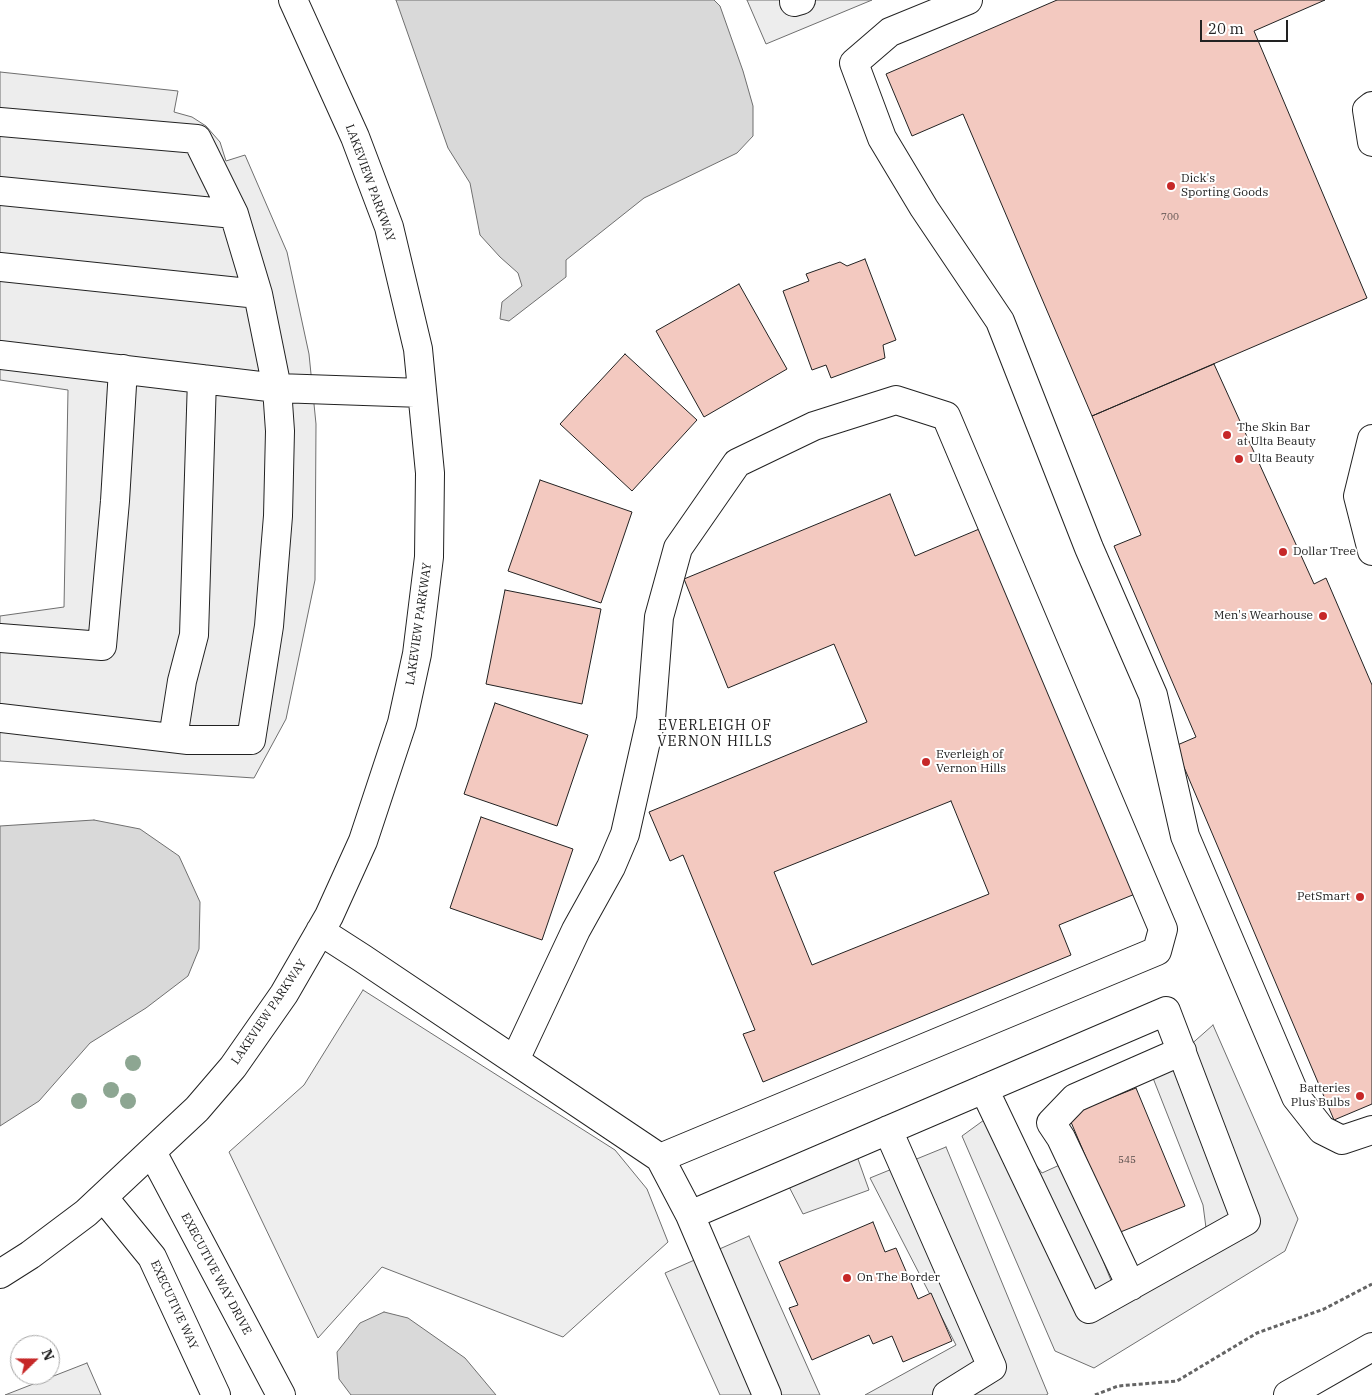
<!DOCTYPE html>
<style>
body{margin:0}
#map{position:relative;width:1372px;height:1395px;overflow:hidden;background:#fff;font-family:"IBM Plex Serif",serif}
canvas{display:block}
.north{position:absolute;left:10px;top:1335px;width:50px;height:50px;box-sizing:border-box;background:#fff;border:1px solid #a7a7a7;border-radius:50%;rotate:68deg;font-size:14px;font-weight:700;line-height:20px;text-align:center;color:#222}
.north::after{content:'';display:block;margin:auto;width:18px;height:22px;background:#c62828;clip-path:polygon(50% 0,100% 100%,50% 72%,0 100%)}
.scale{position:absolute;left:1200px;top:20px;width:88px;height:22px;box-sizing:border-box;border:2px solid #222;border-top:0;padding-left:6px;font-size:15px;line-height:18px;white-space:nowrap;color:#222;-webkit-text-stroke:4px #fff;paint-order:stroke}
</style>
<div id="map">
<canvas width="1372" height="1395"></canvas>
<div class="north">N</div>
<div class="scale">20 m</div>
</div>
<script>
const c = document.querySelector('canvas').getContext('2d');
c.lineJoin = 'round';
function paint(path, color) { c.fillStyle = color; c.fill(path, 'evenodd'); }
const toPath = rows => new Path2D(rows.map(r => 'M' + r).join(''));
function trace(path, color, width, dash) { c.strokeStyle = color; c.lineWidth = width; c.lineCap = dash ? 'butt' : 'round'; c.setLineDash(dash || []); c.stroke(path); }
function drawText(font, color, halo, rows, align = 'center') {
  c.font = font + ' "IBM Plex Serif",serif'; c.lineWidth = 4; c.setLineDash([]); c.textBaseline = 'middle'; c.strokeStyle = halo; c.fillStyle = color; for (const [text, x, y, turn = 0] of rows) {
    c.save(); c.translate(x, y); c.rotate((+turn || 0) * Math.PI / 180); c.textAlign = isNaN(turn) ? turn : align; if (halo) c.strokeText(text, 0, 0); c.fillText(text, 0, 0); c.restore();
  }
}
const green = toPath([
 [363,990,615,1150,647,1189,668,1242,563,1337,382,1267,318,1338,229,1152,304,1085,363,990]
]);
paint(green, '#eee');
trace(green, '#6f6f6f', 1);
const parking = toPath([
 [747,0,872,0,766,44,747,0],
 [0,72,178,91,174,112,192,117,206,126,220,142,226,161,245,155,287,252,309,354,316,424,315,580,286,719,254,778,0,761,0,616,64,607,68,390,0,380,0,72],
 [1213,1025,1298,1219,1285,1251,1094,1368,1055,1351,962,1136,995,1112,1042,1173,1064,1163,1116,1293,1208,1243,1203,1205,1153,1078,1213,1025],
 [853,1145,869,1190,803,1214,783,1175,853,1145],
 [946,1147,1048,1394,1046,1395,865,1395,956,1345,870,1178,946,1147],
 [749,1236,820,1395,720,1395,665,1273,749,1236],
 [87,1363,101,1395,5,1395,87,1363]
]);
paint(parking, '#ededed');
trace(parking, '#6f6f6f', 1);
const water = toPath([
 [396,0,714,0,720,6,743,71,753,106,753,136,737,153,644,198,566,260,566,277,509,321,500,319,502,302,522,286,518,273,500,257,480,235,470,183,448,148,396,0],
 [94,820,140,829,179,856,200,902,199,949,188,976,146,1008,90,1043,39,1101,0,1126,0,826,94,820],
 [384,1312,408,1318,465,1358,496,1395,351,1395,339,1379,337,1352,360,1323,384,1312]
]);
paint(water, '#d9d9d9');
trace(water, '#6f6f6f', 1);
const building = toPath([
 [1057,0,1325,0,1254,31,1367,298,1092,416,963,114,912,136,886,74,1057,0],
 [865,259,896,340,883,345,885,358,831,378,826,365,812,370,783,291,809,281,806,274,840,262,847,266,865,259],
 [739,284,787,369,704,417,656,331,739,284],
 [625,354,697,420,632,491,560,424,625,354],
 [1214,364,1314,584,1326,578,1372,685,1372,1104,1334,1120,1175,746,1196,737,1114,546,1141,535,1092,416,1214,364],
 [540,480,632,512,601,603,508,571,540,480],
 [890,494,915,556,984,527,1135,894,1059,925,1071,955,763,1082,743,1034,755,1030,683,855,670,861,649,812,867,722,834,644,728,688,684,579,890,494],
 [951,801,989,894,812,965,774,872,951,801],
 [505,590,601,609,582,704,486,684,505,590],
 [495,703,588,735,557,826,464,794,495,703],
 [481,817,573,849,542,940,450,908,481,817],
 [1136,1088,1185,1206,1118,1233,1068,1115,1136,1088],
 [873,1222,885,1252,896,1248,918,1299,931,1293,952,1341,903,1362,892,1336,873,1344,869,1335,812,1360,789,1308,798,1305,779,1262,873,1222]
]);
paint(building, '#f3c9c0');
trace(building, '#222', 1);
const minor = toPath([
 [794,0,794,2,801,0],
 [968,0,890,32,854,63,882,138,924,208,1000,321,1089,548,1153,695,1185,836,1296,1097,1322,1130,1342,1140,1372,1130],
 [1372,106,1367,110,1372,142],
 [0,122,197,139,234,214,258,294],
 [0,191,234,214],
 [0,267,258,294,277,388,422,393],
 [0,355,277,388,280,431,278,516,269,626,251,740,188,740,0,718],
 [1372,439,1358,496,1372,551],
 [0,638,102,646,115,501,123,369],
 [173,738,182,681,194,635,202,379],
 [320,931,362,958,660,1158,690,1215,1166,1011,1246,1221,1089,1309,984,1089],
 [515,1060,576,930,611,867,625,834,651,719,659,617,678,548,737,463,814,426,896,400,946,416,1163,929,1157,951,660,1158],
 [888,1130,992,1367,947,1395],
 [152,1152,281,1395],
 [103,1197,152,1257,216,1395],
 [690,1215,767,1395],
 [0,1274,30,1255,86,1213,197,1109,233,1067,284,994,329,916,363,841,402,723,417,654,429,557,430,473,418,349,389,227,355,137,293,0],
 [1131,1286,1061,1138,1051,1123,1075,1098,1182,1051]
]);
const major = toPath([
 [1288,1395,1372,1347]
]);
trace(minor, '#222', 30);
trace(major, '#222', 30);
trace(toPath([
 [1095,1395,1118,1386,1177,1381,1257,1333,1324,1309,1372,1284]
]), '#646464', 3, [4, 2.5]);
trace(minor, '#fff', 28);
trace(major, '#fff', 28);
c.fillStyle = '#8da692';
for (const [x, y] of [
 [133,1063],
 [111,1090],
 [79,1101],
 [128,1101]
]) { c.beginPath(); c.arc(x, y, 8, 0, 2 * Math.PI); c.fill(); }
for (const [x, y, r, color] of [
 [1171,186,5,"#c62828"],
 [1227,435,5,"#c62828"],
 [1239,459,5,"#c62828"],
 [1283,552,5,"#c62828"],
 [1323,616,5,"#c62828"],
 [926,762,5,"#c62828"],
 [1360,897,5,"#c62828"],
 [1360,1096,5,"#c62828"],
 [847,1278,5,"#c62828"]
]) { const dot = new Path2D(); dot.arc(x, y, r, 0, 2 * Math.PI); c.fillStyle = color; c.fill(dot); trace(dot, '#fff', 2); }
drawText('10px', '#564c4a', null, [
 ["700",1170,217],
 ["545",1127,1160]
]);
drawText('12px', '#222', '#fff', [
 ["Dick's",1181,179],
 ["Sporting Goods",1181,193],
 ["The Skin Bar",1237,428],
 ["at Ulta Beauty",1237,442],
 ["Ulta Beauty",1249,459],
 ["Dollar Tree",1293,552],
 ["Men's Wearhouse",1313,616,"right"],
 ["Everleigh of",936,755],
 ["Vernon Hills",936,769],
 ["PetSmart",1350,897,"right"],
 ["Batteries",1350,1089,"right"],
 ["Plus Bulbs",1350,1103,"right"],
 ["On The Border",857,1278]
], 'left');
drawText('12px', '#222', '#fff', [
 ["LAKEVIEW PARKWAY",370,183,70],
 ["LAKEVIEW PARKWAY",419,624,-82],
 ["LAKEVIEW PARKWAY",269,1012,-56],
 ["EXECUTIVE WAY DRIVE",216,1274,62],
 ["EXECUTIVE WAY",174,1305,65]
]);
c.letterSpacing = '1px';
drawText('14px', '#222', '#fff', [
 ["EVERLEIGH OF",715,726],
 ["VERNON HILLS",715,742]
]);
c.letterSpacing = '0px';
</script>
